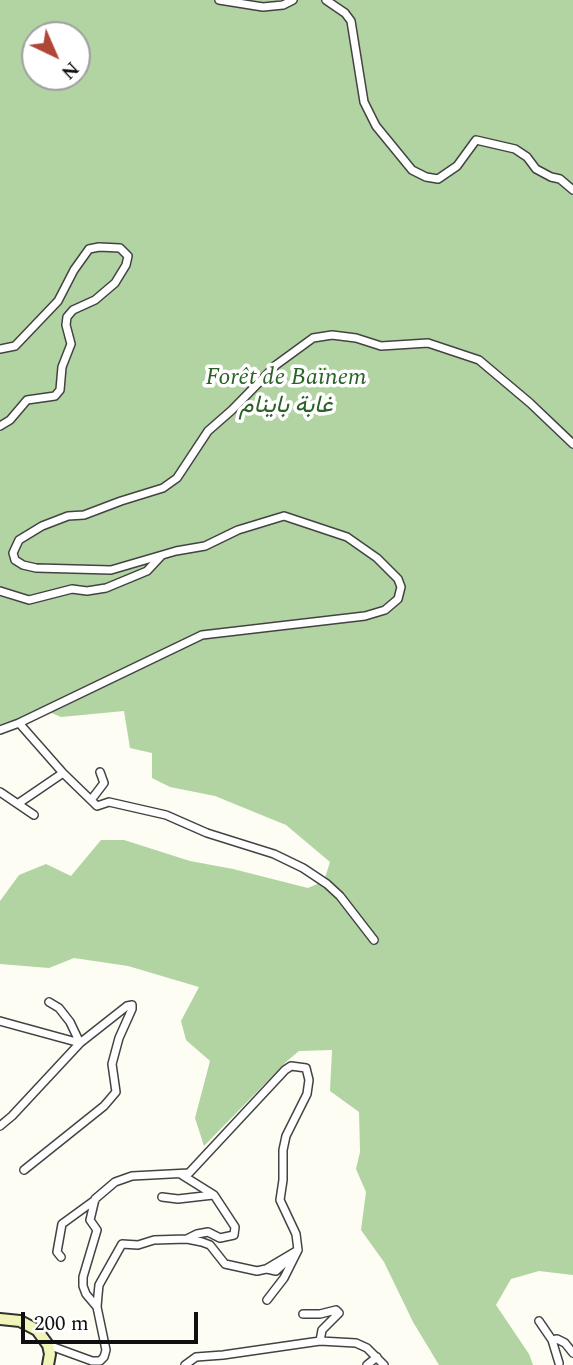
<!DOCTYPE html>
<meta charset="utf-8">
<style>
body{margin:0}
#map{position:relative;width:573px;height:1365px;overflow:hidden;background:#fefdf4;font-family:Spectral,serif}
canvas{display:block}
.north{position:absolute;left:21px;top:21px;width:70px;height:70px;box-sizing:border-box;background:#fff;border:2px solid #9f9f9f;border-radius:50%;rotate:136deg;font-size:19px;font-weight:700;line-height:28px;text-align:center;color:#101010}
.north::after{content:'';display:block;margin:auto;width:24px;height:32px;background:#b04638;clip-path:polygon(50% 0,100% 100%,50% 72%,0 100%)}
.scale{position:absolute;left:21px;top:1312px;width:177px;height:32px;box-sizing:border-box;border:4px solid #101010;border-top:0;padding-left:9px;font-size:21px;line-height:24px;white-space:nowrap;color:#101010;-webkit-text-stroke:5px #fff;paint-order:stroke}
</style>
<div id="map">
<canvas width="573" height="1365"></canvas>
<div class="north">N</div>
<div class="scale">200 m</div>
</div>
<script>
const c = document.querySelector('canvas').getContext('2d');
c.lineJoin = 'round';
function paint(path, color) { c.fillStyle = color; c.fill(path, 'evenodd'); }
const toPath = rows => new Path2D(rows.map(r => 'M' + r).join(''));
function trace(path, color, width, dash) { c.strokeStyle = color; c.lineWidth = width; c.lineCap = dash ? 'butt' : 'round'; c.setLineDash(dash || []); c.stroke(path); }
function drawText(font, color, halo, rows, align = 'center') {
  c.font = font + ' Spectral,Vazirmatn,serif'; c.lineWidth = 7; c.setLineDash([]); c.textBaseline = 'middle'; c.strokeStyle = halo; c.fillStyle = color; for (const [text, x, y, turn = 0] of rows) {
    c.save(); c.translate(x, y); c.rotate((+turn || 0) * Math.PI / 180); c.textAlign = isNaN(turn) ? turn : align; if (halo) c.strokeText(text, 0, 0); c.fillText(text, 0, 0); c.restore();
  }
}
paint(toPath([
 [0,0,573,0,573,1275,539,1271,511,1279,496,1305,529,1354,533,1365,439,1365,413,1322,384,1262,361,1230,366,1192,356,1169,360,1152,359,1112,330,1091,332,1050,299,1051,287,1061,204,1146,195,1118,210,1061,186,1040,181,1021,199,987,128,966,74,958,49,968,0,964,0,901,19,875,46,864,71,876,101,840,124,840,190,861,233,869,308,888,324,881,330,862,286,825,215,796,170,787,152,778,152,753,130,748,124,711,61,717,40,708,0,727],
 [35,35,77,35,77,77,35,77]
]), '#b1d4a2');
const street = toPath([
 [219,0,263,7,283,5,293,0],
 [326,0,345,13,351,21,364,102,376,126,412,170,426,177,438,179,457,166,476,140,515,149,527,157,536,169,551,177,560,179,573,190],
 [0,349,15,346,58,301,74,270,89,249,99,247,120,248,128,256,126,265,115,283,95,300,73,310,67,317,66,325,71,344,62,367,60,390,55,396,27,400,10,420,0,426],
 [0,591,29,600,72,589,87,591,106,588,147,571,161,556],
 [19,723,202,635,365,616,385,610,398,599,401,587,398,579,377,558,347,537,284,516,238,530,205,546,176,551,111,570,36,568,23,565,15,560,13,553,19,540,42,526,68,516,84,515,121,501,163,488,177,478,208,431,232,410,276,365,313,338,332,335,356,338,381,346,428,343,479,360,530,403,573,444],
 [0,730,19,723,63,773,97,806,109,802,166,815,207,833,274,854,303,868,327,884,340,896,374,940],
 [0,792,34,815],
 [91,800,104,783,100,772],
 [19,803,63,773],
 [49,1002,59,1008,70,1022,80,1043],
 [0,1021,80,1043],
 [0,1126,12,1116,80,1043,127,1006,132,1005,132,1009,119,1038,112,1064,116,1092,104,1106,24,1170],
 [182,1175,214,1195,235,1227,234,1235,220,1238,208,1232,197,1234,187,1239],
 [162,1197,178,1199,213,1195],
 [61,1257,57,1252,62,1224,95,1200],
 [267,1269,276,1271,291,1257],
 [267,1300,284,1278,298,1250],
 [539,1321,552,1340,557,1339,565,1343,573,1353],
 [552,1340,559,1363],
 [320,1341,356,1343,367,1348,384,1365],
 [48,1345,92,1361,100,1361,104,1357,106,1350,97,1307,98,1295,99,1285,122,1244,138,1245,154,1240,187,1239,202,1242,210,1245,225,1264,257,1271,266,1269,298,1250,296,1234,280,1200,283,1180,283,1150,286,1136,307,1094,309,1080,306,1068,291,1066,285,1070,189,1173,132,1176,115,1182,95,1199,90,1220,97,1230,83,1277,83,1286,86,1294,97,1307],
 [185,1365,196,1357,223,1355,320,1341,322,1330,339,1313,336,1310,320,1314,303,1314],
 [367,1365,377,1357]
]);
const secondary = toPath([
 [0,1319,20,1321,37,1330,48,1345,50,1354,48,1365]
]);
trace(street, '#434343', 10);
trace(secondary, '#323232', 14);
trace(street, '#fff', 7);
trace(secondary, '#f2f5b8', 10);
drawText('italic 24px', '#2a6127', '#fff', [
 ["Forêt de Baïnem",286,379],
 ["غابة باينام",286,407]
]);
</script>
